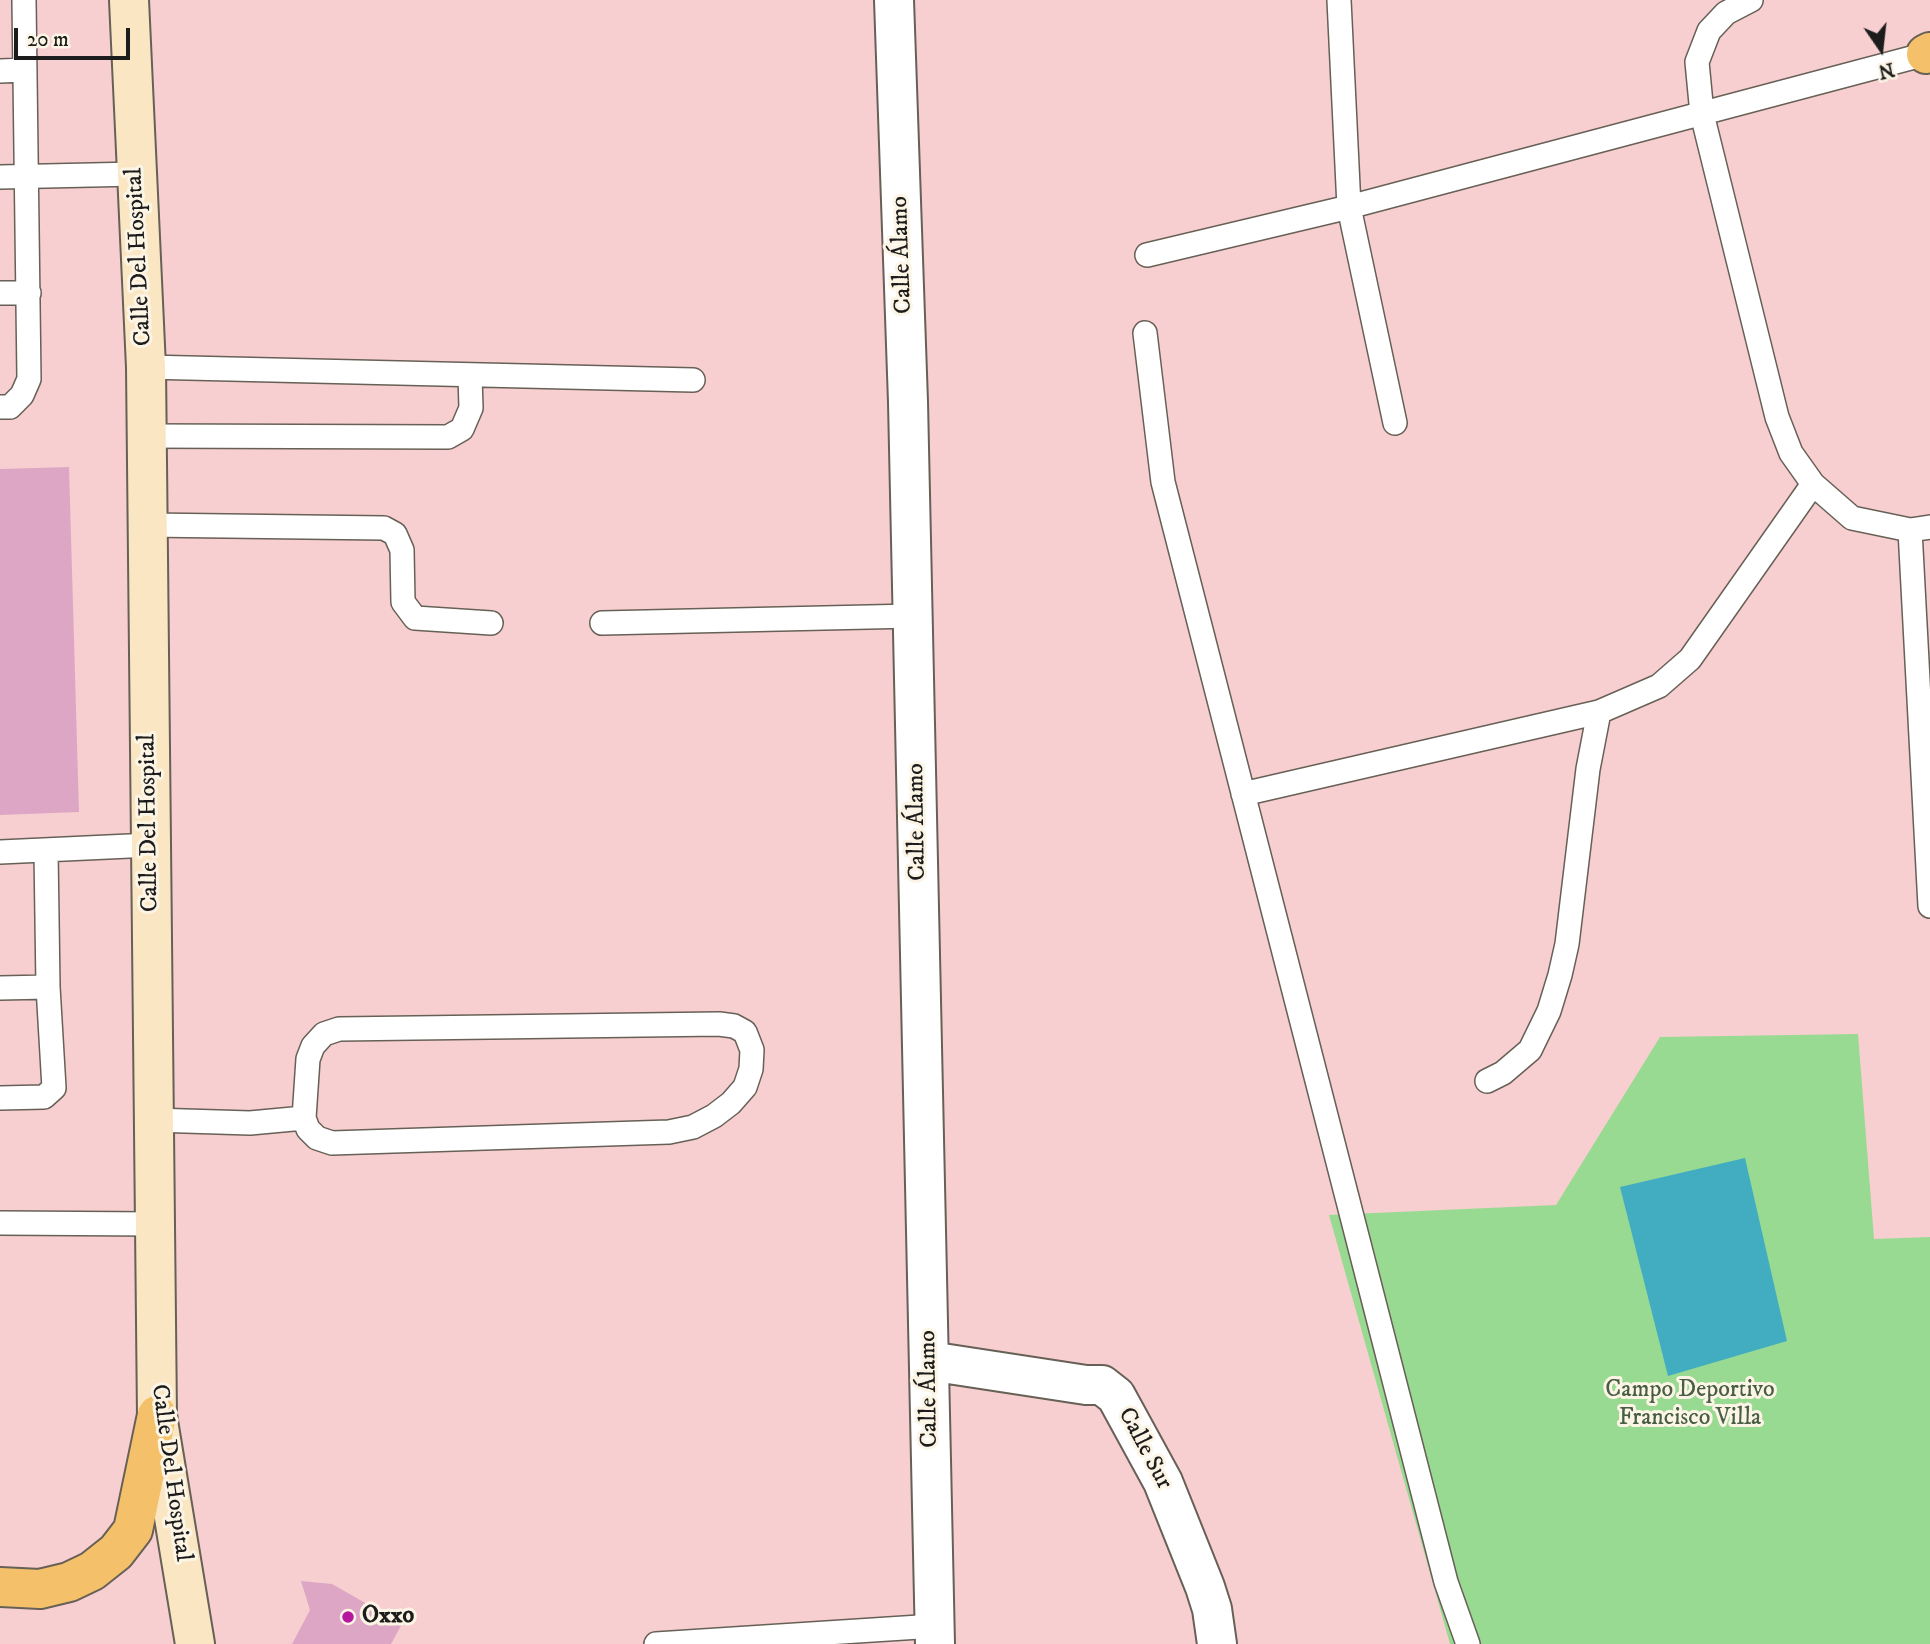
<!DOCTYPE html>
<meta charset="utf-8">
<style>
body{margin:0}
#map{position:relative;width:1930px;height:1644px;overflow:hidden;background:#f3dfc2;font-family:"IM FELL DW Pica",serif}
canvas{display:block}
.north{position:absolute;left:1846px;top:14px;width:70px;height:70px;-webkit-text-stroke:5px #fcf5e5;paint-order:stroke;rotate:166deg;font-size:19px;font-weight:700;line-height:28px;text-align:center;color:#1c1c1c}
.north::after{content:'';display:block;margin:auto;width:24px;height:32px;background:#1c1c1c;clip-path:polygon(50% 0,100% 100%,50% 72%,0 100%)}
.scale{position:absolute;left:14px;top:28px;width:116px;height:32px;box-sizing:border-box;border:4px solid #1c1c1c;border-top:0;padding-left:9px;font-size:21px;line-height:24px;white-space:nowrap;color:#1c1c1c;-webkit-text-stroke:5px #fcf5e5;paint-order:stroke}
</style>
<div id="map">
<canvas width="1930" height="1644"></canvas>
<div class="north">N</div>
<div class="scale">20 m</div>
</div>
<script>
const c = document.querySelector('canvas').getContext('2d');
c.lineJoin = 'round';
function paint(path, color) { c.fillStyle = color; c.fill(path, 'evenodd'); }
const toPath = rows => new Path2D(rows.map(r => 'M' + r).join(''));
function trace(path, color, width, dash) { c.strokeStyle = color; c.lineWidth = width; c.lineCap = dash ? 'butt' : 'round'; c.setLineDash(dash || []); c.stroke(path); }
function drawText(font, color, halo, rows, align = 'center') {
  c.font = font + ' "IM FELL DW Pica",serif'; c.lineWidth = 6; c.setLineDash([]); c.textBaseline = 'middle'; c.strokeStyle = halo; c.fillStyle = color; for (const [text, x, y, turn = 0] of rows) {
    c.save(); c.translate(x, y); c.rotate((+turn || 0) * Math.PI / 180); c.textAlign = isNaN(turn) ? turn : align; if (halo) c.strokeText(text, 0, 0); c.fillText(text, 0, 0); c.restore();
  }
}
paint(toPath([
 [0,0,1930,0,1930,1644,0,1644]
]), '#f7cfd0');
paint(toPath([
 [1858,1034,1874,1239,1930,1237,1930,1644,1450,1644,1329,1215,1556,1205,1660,1037]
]), '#98da92');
paint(toPath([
 [1745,1158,1787,1341,1668,1376,1620,1187]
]), '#42adc1');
paint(toPath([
 [69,467,79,812,0,815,0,469],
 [301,1581,332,1584,402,1624,391,1644,292,1644,310,1610]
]), '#dda6c4');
const lane = toPath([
 [1339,0,1349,207,1395,423],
 [1751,0,1726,13,1709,31,1697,62,1702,114,1777,417,1791,453,1813,484,1852,518,1910,530,1930,527],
 [0,71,25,70],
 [0,177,137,174],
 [1147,255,1349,207,1926,54],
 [0,293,29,293],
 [1145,333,1163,482,1446,1582,1468,1644],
 [146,367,693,380],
 [0,407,10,407,22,395,29,379,24,0],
 [146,436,448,437,462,429,471,408,470,376],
 [147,525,384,528,395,534,402,550,403,602,415,618,491,623],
 [1910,530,1930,906],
 [602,623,913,616],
 [1243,794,1599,712],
 [0,852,151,845],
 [0,988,48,987],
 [719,1024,734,1026,745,1032,752,1050,751,1069,745,1087,731,1103,714,1116,693,1127,669,1132,332,1143,317,1138,308,1129,304,1118,308,1059,313,1046,324,1034,339,1029,719,1024],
 [1487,1081,1503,1073,1530,1050,1549,1011,1560,975,1567,944,1588,769,1599,712,1659,686,1690,659,1813,484],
 [0,1098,44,1097,54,1088,48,987,46,851],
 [153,1120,250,1123,304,1118],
 [0,1223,155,1224],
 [656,1644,935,1626]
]);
const street = toPath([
 [894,0,908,402,935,1644],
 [929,1361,1086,1385,1102,1385,1116,1396,1163,1482,1205,1587,1212,1609,1217,1644]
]);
const secondary = toPath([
 [129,0,146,367,157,1415,195,1644]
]);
const primary = toPath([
 [0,1587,40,1589,69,1582,92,1571,116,1552,133,1530,157,1415]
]);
const highway = toPath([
 [1926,54,1930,52]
]);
trace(lane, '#676056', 26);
trace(street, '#676056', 42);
trace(secondary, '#676056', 42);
trace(primary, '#676056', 42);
trace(highway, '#676056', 42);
trace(lane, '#fff', 23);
trace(street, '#fff', 38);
trace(secondary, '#fbe6c3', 38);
trace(primary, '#f4c16a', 38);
trace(highway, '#f4c16a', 38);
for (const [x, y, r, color] of [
 [348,1617,7,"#b5179e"]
]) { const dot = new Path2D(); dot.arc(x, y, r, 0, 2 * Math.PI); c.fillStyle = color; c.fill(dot); trace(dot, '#fcf5e5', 2.5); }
drawText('24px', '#1c1c1c', '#fcf5e5', [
 ["Calle Álamo",903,255,-92],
 ["Calle Del Hospital",140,257,-93],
 ["Calle Álamo",918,822,-91],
 ["Calle Del Hospital",150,823,-91],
 ["Calle Álamo",930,1389,-91],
 ["Calle Sur",1144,1449,62],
 ["Calle Del Hospital",170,1473,82]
]);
drawText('24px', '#475e45', '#fcf5e5', [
 ["Campo Deportivo",1690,1391],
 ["Francisco Villa",1690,1419]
]);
drawText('bold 24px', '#1c1c1c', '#fcf5e5', [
 ["Oxxo",362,1617]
], 'left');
</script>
